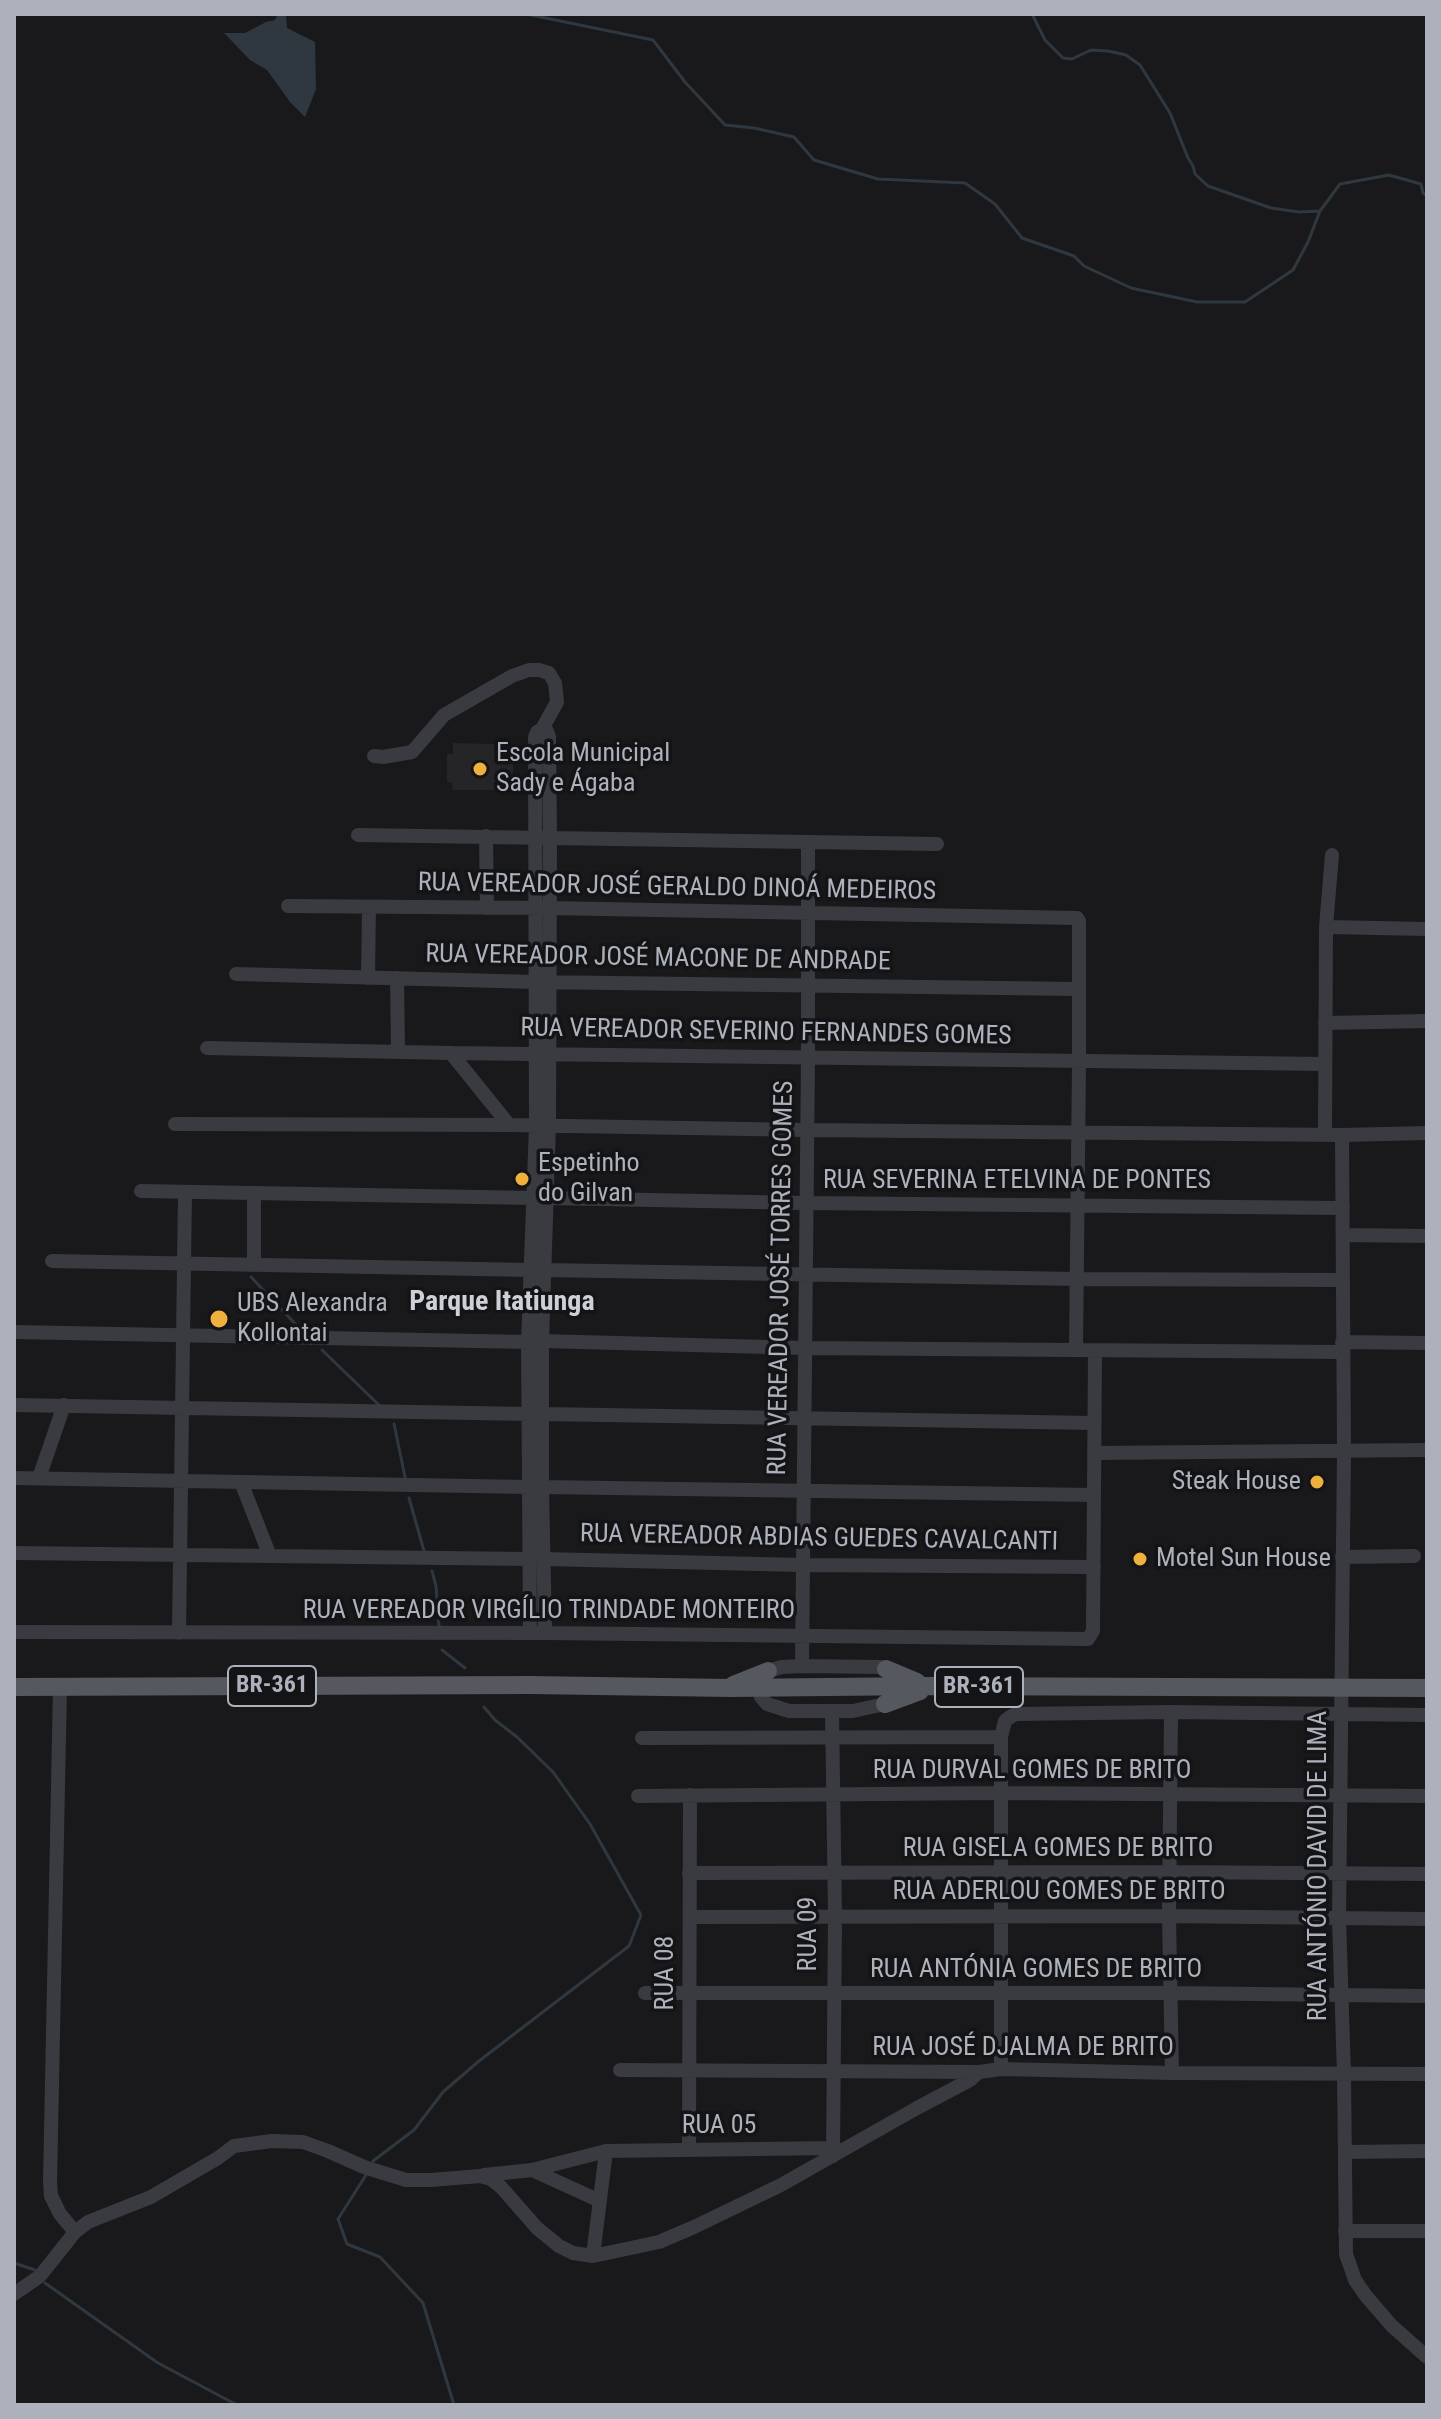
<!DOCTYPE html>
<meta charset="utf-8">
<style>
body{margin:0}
#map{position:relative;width:1441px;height:2419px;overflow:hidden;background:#19191b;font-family:"Roboto Condensed",sans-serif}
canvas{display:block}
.frame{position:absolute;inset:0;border:16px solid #acb1bb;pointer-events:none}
</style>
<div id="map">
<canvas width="1441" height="2419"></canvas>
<div class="frame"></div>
</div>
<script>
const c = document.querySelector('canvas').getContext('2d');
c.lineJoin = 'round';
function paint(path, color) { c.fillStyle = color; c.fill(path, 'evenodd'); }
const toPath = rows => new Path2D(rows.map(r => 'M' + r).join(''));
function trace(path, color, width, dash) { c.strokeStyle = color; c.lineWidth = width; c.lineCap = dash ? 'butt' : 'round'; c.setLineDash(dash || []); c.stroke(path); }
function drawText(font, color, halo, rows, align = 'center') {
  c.font = font + ' "Roboto Condensed",sans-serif'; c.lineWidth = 7; c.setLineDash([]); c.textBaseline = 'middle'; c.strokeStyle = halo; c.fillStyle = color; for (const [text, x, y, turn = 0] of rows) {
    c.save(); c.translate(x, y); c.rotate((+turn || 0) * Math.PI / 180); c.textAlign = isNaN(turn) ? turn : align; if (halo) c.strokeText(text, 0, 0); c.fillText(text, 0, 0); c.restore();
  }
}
paint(toPath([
 [453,743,494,744,494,755,513,756,513,783,494,782,494,790,453,790,452,783,447,782,447,754,453,754]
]), '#252528');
paint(toPath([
 [278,14,286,14,287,28,315,42,316,89,305,117,290,102,267,70,250,60,224,33,245,33,266,22,275,20]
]), '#2f3840');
trace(toPath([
 [526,14,653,40,685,82,725,125,754,128,794,137,814,160,878,179,965,183,995,204,1022,238,1074,256,1084,266,1131,288,1197,302,1245,302,1293,270,1308,242,1320,211,1340,184,1389,175,1421,184,1423,193,1427,196],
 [1032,14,1045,40,1063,58,1072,59,1091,50,1108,51,1126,55,1140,65,1170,113,1188,158,1193,166,1195,174,1208,186,1271,208,1299,212,1320,211],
 [251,1277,301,1330],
 [322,1350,380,1406],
 [394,1424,405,1477],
 [409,1498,424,1551],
 [432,1571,436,1586,439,1626],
 [442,1650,465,1668],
 [373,2161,414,2130,443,2092,479,2061,629,1946,641,1915,590,1824,553,1772,517,1737,495,1720,484,1707],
 [366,2175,338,2219,347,2244,380,2257,423,2303,454,2405],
 [14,2263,35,2270],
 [45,2283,158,2363,237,2405]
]), '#2f3840', 3);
trace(toPath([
 [542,729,547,731,549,737,550,837,549,1125,542,1341,542,1487,545,1633],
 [374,756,383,757,412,752,444,715,512,676,529,670,539,670,549,673,555,683,557,702,542,729,537,732,535,737,536,1125,528,1342,530,1633],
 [358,835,937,844],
 [486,836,487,908],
 [288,906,550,908,1077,918,1079,921,1079,1062,1076,1350],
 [1326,927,1427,929],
 [236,974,535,982,1079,989],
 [368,978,369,907],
 [397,978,398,1052],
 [1325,1023,1427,1021],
 [207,1048,451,1053,1325,1064],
 [451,1053,509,1125],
 [175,1124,509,1125,807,1130,1342,1135,1427,1133],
 [1325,1134,1326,927,1332,855],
 [1342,1135,1344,1450,1339,1919,1344,2074,1346,2254,1355,2280,1366,2296,1392,2326,1427,2357],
 [141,1191,534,1198],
 [547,1198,806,1203,1343,1208],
 [1343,1235,1427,1236],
 [52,1261,531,1270],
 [254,1265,254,1193],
 [543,1270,1078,1279,1342,1280],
 [14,1332,528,1342],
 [542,1341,805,1348,1342,1352],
 [1342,1342,1427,1343],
 [14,1405,529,1414],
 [543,1414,1094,1423],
 [1094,1453,1427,1450],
 [14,1478,528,1487],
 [39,1478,64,1405],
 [241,1482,270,1556],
 [542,1487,1094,1495],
 [14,1553,529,1559],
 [1342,1557,1414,1556],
 [543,1559,802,1565,1094,1567],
 [14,1632,545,1633,1088,1639,1093,1631,1095,1351],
 [179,1633,185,1192],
 [802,1666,808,1058,808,842],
 [802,1666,881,1667,886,1669,894,1680,893,1693,885,1704,853,1711,789,1711,767,1704,761,1697,760,1689,760,1682,768,1671,782,1667,802,1666],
 [60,1687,50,2182,51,2196,60,2214,75,2232],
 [832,1711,835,1915,833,2156],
 [1171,1712,1169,1916,1172,2073],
 [642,1738,1001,1737],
 [638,1796,1001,1793,1427,1796],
 [689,1873,1170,1872,1427,1874],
 [690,1917,1169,1916,1427,1919],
 [645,1993,1170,1993,1427,1996],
 [1001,2069,1001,1737,1005,1721,1010,1717,1016,1714,1171,1712,1427,1715],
 [620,2070,979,2072,1001,2069,1172,2073,1427,2074],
 [689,2150,690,1795],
 [1346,2152,1427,2151],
 [532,2170,600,2201],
 [484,2175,532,2170,606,2151,833,2148],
 [1345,2231,1427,2231],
 [593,2256,606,2151],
 [14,2294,40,2276,75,2232,88,2222,151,2197,218,2158,234,2146,272,2141,303,2142,328,2151,364,2167,406,2180,431,2180,480,2176,491,2179,501,2187,537,2228,559,2246,573,2253,593,2256,659,2242,694,2227,781,2185,917,2108,970,2080,979,2072]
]), '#3a3b40', 14);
trace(toPath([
 [886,1669,917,1682],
 [733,1685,768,1671],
 [14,1687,530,1685,730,1688,927,1686,1427,1688],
 [885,1704,920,1691]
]), '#56585f', 18);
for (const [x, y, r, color] of [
 [480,769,8,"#efb13e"],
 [522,1179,8,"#efb13e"],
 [219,1319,10,"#efb13e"],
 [1317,1482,8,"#efb13e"],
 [1140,1559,8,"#efb13e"]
]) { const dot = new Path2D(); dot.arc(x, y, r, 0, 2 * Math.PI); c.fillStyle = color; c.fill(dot); trace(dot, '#141416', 3); }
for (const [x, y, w] of [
 [272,1686,88],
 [979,1687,88]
]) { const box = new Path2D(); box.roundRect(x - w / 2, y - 20, w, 40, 6); c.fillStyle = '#141416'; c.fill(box); trace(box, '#acb1bb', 2); }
drawText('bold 24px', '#acb1bb', null, [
 ["BR-361",272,1686],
 ["BR-361",979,1687]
]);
drawText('26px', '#acb1bb', '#141416', [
 ["Escola Municipal",496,754],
 ["Sady e Ágaba",496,784],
 ["Espetinho",538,1164],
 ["do Gilvan",538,1194],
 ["UBS Alexandra",237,1304],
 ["Kollontai",237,1334],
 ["Steak House",1301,1482,"right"],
 ["Motel Sun House",1156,1559]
], 'left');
drawText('26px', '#acb1bb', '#141416', [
 ["RUA VEREADOR JOSÉ GERALDO DINOÁ MEDEIROS",677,888,1],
 ["RUA VEREADOR JOSÉ MACONE DE ANDRADE",658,959,1],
 ["RUA VEREADOR SEVERINO FERNANDES GOMES",766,1033,1],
 ["RUA SEVERINA ETELVINA DE PONTES",1017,1181],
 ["RUA VEREADOR JOSÉ TORRES GOMES",782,1278,-89],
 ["RUA VEREADOR ABDIAS GUEDES CAVALCANTI",819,1539,1],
 ["RUA VEREADOR VIRGÍLIO TRINDADE MONTEIRO",549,1611],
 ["RUA DURVAL GOMES DE BRITO",1032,1771],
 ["RUA GISELA GOMES DE BRITO",1058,1849],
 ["RUA ANTÓNIO DAVID DE LIMA",1319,1866,-90],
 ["RUA ADERLOU GOMES DE BRITO",1059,1892],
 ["RUA 09",809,1934,-90],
 ["RUA ANTÓNIA GOMES DE BRITO",1036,1970],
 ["RUA 08",666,1973,-90],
 ["RUA JOSÉ DJALMA DE BRITO",1023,2048],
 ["RUA 05",719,2126]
]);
drawText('bold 28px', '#cdd0d7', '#141416', [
 ["Parque Itatiunga",502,1303]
]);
</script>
